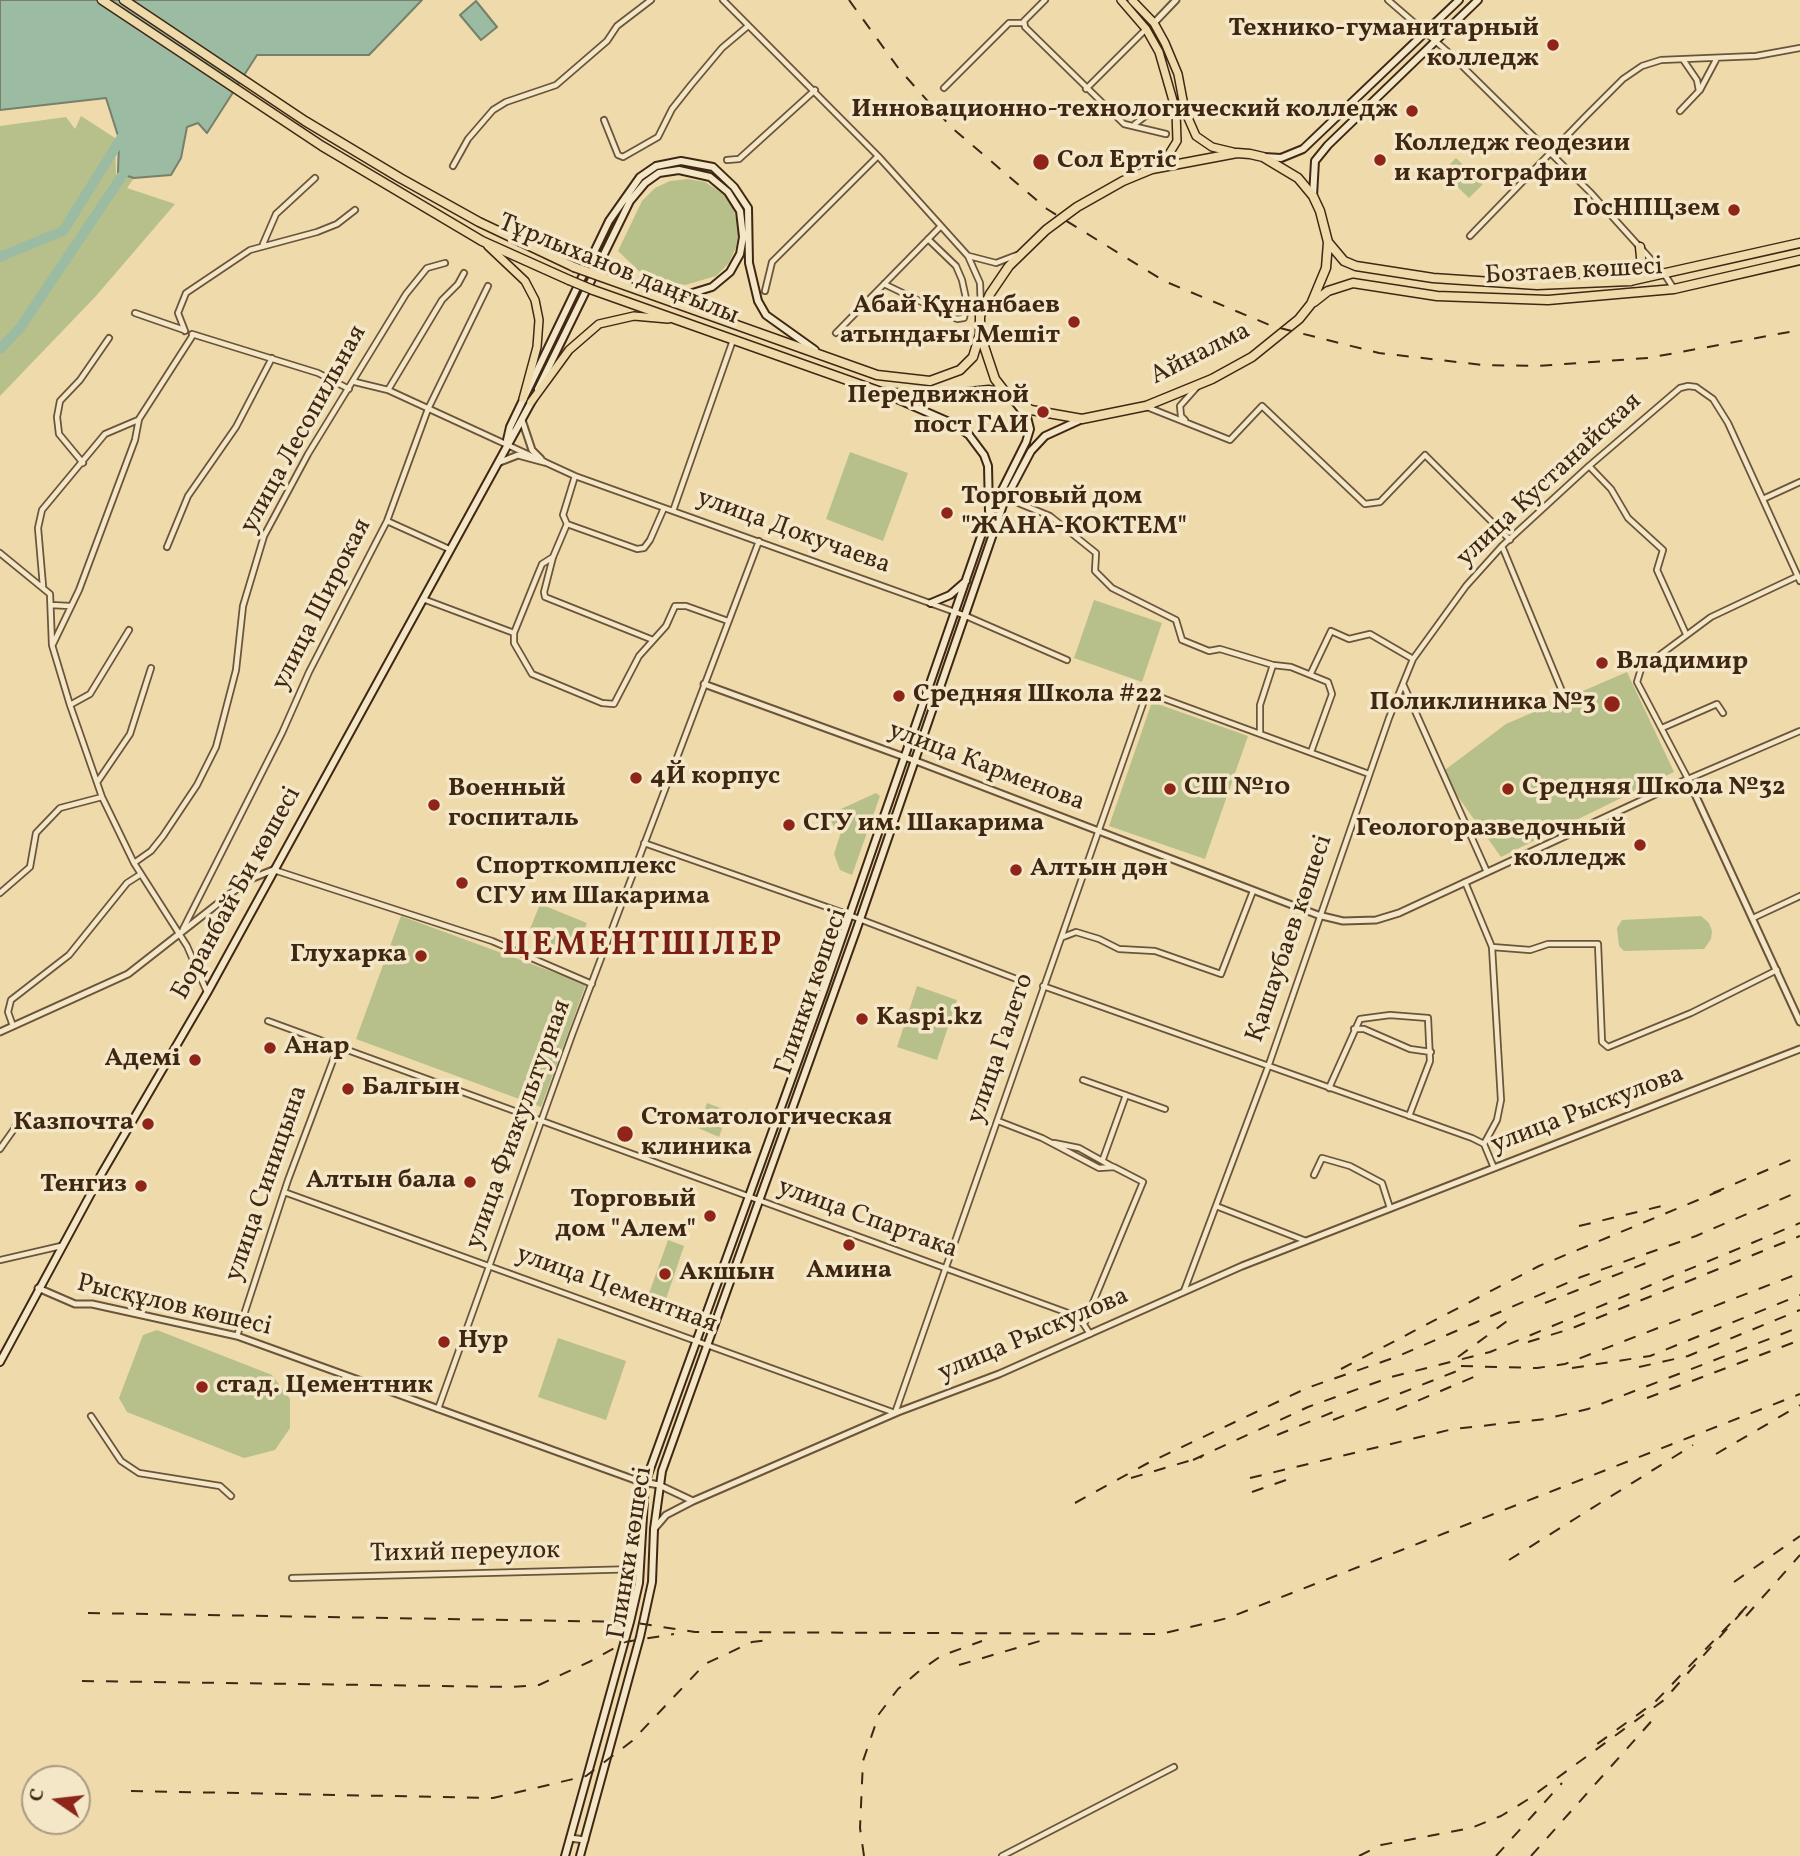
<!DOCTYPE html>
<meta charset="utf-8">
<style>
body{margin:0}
#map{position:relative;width:1800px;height:1856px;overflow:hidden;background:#eedaab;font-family:Vollkorn,serif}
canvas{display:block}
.north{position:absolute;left:21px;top:1765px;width:70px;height:70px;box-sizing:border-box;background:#f4e7c8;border:2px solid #ac9a80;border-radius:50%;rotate:284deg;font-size:19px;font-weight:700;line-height:28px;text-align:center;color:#3f2714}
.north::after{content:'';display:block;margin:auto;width:24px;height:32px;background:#8f2418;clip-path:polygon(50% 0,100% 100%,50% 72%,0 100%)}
</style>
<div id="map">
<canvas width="1800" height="1856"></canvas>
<div class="north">С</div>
</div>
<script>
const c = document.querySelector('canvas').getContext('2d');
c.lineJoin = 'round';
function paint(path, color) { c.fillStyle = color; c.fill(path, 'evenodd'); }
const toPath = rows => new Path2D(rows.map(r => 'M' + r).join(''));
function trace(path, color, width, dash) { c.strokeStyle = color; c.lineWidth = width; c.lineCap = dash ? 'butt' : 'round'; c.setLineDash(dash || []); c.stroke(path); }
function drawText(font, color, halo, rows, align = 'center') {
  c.font = font + ' Vollkorn,serif'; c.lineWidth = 7; c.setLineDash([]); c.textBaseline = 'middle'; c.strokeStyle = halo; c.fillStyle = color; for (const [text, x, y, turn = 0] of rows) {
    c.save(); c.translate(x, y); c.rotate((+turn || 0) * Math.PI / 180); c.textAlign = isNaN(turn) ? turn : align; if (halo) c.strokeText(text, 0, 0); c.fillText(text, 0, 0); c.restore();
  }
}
paint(toPath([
 [81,116,115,138,116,174,134,178,127,188,175,204,96,296,0,396,0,126,66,117,75,129],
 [1456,158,1483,184,1469,198,1442,172],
 [688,179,705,182,722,193,733,208,739,229,736,247,729,263,716,276,685,285,654,279,639,271,618,251,642,201,655,188,670,181],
 [850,452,908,473,883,541,826,519],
 [1094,600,1162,623,1142,682,1074,658],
 [1627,672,1674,772,1501,857,1441,773,1506,724],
 [1152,702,1248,736,1205,859,1109,826],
 [876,793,880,796,852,875,840,870,834,854,841,832,835,830,830,818,832,813],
 [540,904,587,923,575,953,528,934],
 [401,916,586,984,541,1107,356,1039],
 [1701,916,1709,923,1712,931,1711,939,1704,949,1624,951,1619,946,1617,928,1622,920],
 [917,986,957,1000,937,1060,897,1047],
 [707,1103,728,1111,719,1137,698,1128],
 [668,1240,684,1246,663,1308,646,1302],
 [157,1330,272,1375,290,1399,290,1428,275,1450,244,1458,127,1412,119,1398,143,1335],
 [558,1338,626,1361,606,1420,538,1397]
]), '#b7c08a');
const water = toPath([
 [0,0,422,0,369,55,257,55,207,133,198,123,187,127,181,158,171,175,134,178,118,173,119,139,106,98,0,110,0,0],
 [476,1,497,27,481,40,460,15,476,1]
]);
paint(water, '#9bbba3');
trace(water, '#76806a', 2);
trace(toPath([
 [0,257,63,231,125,132],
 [0,349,20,328,130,164]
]), '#9bbba3', 10);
const minor = toPath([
 [723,0,878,156,968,256,980,283,981,308],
 [1045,0,1024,21,1025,27,1124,124,1166,134],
 [1388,0,1448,52,1590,192,1665,275,1674,289],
 [944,88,1009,23,1023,23],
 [1086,89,1146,29],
 [1700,90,1717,58],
 [1680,111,1699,91,1697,80,1684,61],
 [604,120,618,155,623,157,658,137,672,109,691,85,722,48,748,26],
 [1135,124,1157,107],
 [727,160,739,159,815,90],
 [453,166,468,139,493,110,506,102,556,85,607,41,617,26,651,0],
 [1470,236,1586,116,1623,79,1642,66,1661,60,1756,56,1800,48],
 [263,244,276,214,315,178],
 [969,256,996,263,1017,255],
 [884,284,957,319,964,318,967,303,962,280,956,266,928,239],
 [765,291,772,262,878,156],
 [135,313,184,330],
 [185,331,178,313,186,293,250,250,317,232,337,224,355,210],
 [836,333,940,227],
 [192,334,318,373,349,389],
 [355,382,388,390,575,476,966,616,1067,660],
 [388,390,442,300,458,284,464,273],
 [1147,407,1230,440,1262,406,1365,504,1380,502,1425,455,1510,540],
 [1185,420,1181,416,1180,406,1196,388],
 [83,463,59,434,57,417,60,401,80,380,109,338],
 [1589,466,1611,489,1628,518,1663,550,1657,570,1686,634],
 [575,476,563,515,567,524,637,549,644,548,650,540,664,508],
 [1006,498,1050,516,1096,553,1095,571,1112,588,1176,620,1182,640,1209,651,1220,649,1273,665,1291,667,1328,682,1332,694,1311,752],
 [1763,499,1800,482],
 [673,511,733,340],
 [387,521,449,549],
 [567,524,553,557,544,592,545,597,653,640],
 [1502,546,1564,696],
 [167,547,188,496,236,427,272,358],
 [0,553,50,594,52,645,70,705,102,797,134,863,187,946,207,992],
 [553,557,542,564,537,576,514,633,514,643,532,674,602,703,614,704,639,656,666,626,675,606,686,606,728,621],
 [1798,576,1711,617,1641,669,1637,682,1688,779,1800,731],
 [43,586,38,528,42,510,105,434,138,420],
 [423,599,514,633],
 [51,605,70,606],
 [53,644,79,590,135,440,139,419,193,335],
 [1311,673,1331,631,1349,639,1370,634,1413,659],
 [1403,684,1487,872],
 [70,705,90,694,129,630],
 [1662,728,1717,704,1723,713],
 [1260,734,1260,705,1273,665],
 [98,781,130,734,151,668],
 [644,843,841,912,1027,983],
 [134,863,151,851,163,836,197,785,216,747,236,670,243,606,264,536,308,454,406,294,427,268,445,263],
 [274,870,492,941,592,984],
 [1465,882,1492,947,1501,1100,1497,1120,1484,1144],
 [0,893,30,867,36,833,60,808,102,797],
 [1753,918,1800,896],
 [183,929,282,733,309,672,387,521,428,409,488,286],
 [1063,937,1076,932,1099,939,1119,949,1155,951,1221,974,1253,891],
 [1492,947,1530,950,1548,944,1598,944,1602,1042,1608,1047,1691,1013,1777,970],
 [1043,986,1472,1138,1484,1144,1494,1168],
 [268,1021,1079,1317,1090,1334],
 [13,1026,8,1012,11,1000,69,955,127,883,141,874],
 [1354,1029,1364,1029,1410,1049,1431,1052],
 [1083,1080,1165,1109],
 [1329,1088,1360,1019,1390,1015,1428,1018,1430,1061,1409,1116],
 [998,1121,1042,1138,1099,1168,1114,1167,1143,1182,1085,1322],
 [1054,1143,1079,1148,1113,1167],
 [0,1149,19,1122],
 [1103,1159,1126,1095],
 [1314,1175,1322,1158,1350,1166,1382,1183,1390,1208],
 [284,1192,895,1413,1145,698,1154,695,1369,774],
 [1216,1206,1306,1241],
 [0,1260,61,1246],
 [1184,1291,1268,1067,1389,718,1413,659,1466,586,1502,546,1589,466,1680,388,1688,386,1696,387,1713,399,1728,423,1800,581],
 [237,1336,288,1180,338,1047],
 [438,1409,572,1035,759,541],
 [91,1416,121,1461,139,1473,220,1486,231,1496],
 [292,1578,639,1569],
 [1002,1856,1174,1767]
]);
const tertiary = toPath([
 [1154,23,1176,0],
 [522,420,532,450,541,459],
 [500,462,518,455,544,462],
 [704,684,921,763,1318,915,1343,921,1376,920,1399,913,1688,779,1800,1022],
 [0,1032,128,974,248,880,273,870],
 [38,1288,75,1304,92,1304,237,1336,638,1481,659,1485,693,1501],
 [654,1529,666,1515,693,1501,898,1412,999,1374,1242,1266,1800,1049],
 [570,1838,585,1840]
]);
const secondary = toPath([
 [1264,157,1281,158,1303,149,1459,0],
 [1313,196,1315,161,1328,145,1478,0],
 [538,389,630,201,645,183,659,173,679,170,710,177,728,192,740,211,743,237,740,254,730,272,712,287,686,295,652,293],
 [883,393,954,424,969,435,984,455,988,466,989,511],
 [507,440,510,427,609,221,640,177,656,166,681,161,713,167,734,187,748,208,749,263,758,301,766,315,815,350],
 [931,603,950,595,966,581],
 [0,1362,102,1173,207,993,533,399],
 [565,1856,630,1622,639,1583,645,1483,824,989,986,522,1026,442,1030,429,1027,417,1015,402],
 [580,1856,640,1637,652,1582,654,1529,662,1471,856,931,1004,502,1031,451,1045,436,1080,420]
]);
const primary = toPath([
 [1121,0,1146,29,1159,52,1176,111,1177,141,1169,154,1152,169],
 [1132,0,1154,23,1165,43,1178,74,1185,111,1196,136,1212,147,1233,152],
 [488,246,525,281,535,300,539,320,537,347,523,399],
 [531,402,569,350,599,324,634,316,668,319]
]);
const trunk = toPath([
 [102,0,322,146,482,241,569,280],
 [124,0,305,121,400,178,479,222,574,267],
 [1328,242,1344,261,1356,266,1433,278,1537,285,1630,281,1800,243],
 [599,276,877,375,930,381,960,370,973,357,980,334,980,316,990,294,1009,266,1046,230,1077,207,1123,181,1152,169,1237,153,1250,154,1263,157,1298,178,1313,196,1320,211,1328,242,1326,268,1311,304,1299,319,1252,357,1212,379,1146,406,1082,419,1031,410,1009,397,995,379,980,334],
 [1631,281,1642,267,1640,247],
 [593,290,881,392,932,396,989,390,1008,396],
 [1314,302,1328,291,1353,283,1437,296,1548,300,1674,289,1800,260]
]);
trace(minor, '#6b543a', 8);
trace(tertiary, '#6b543a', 9);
trace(secondary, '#3f2714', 10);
trace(primary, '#3f2714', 10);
trace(trunk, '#3f2714', 11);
trace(minor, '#f4e7c8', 4.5);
trace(tertiary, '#f4e7c8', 5);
trace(secondary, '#f4e7c8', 6);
trace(primary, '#eedaab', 7);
trace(trunk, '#eedaab', 8);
trace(toPath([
 [849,0,899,69,951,127,1047,209,1164,281,1272,326,1379,353,1483,365,1537,366,1648,358,1800,330],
 [1713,1193,1800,1156],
 [1579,1226,1666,1205],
 [1545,1303,1646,1263],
 [1528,1342,1570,1329,1800,1236],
 [1458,1357,1514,1316],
 [1461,1366,1537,1368,1565,1364,1800,1273],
 [1639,1367,1688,1356,1800,1310],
 [1572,1368,1650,1356,1800,1295],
 [1341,1369,1539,1266,1722,1190],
 [1647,1398,1800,1340],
 [1396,1410,1476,1376],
 [1333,1420,1467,1367],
 [1277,1435,1343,1408],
 [1716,1454,1800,1405],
 [1193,1460,1308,1407,1391,1377,1490,1352,1800,1223],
 [1131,1478,1202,1457],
 [1250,1478,1453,1429,1545,1419,1588,1409,1800,1327],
 [1252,1492,1289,1479],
 [1075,1503,1148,1463,1307,1388,1396,1357,1581,1277,1696,1236,1800,1191],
 [1509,1560,1693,1445],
 [1734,1582,1800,1536],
 [88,1613,630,1622,695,1632,1161,1634,1228,1618,1800,1394],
 [1746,1616,1800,1555],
 [959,1665,1040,1641],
 [82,1681,511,1687,539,1685,591,1661,625,1642,674,1634],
 [131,1791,493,1798,586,1776,632,1741,705,1664,752,1642,770,1640],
 [864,1856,860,1828,863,1761,879,1714,898,1689,918,1672,941,1656,982,1641],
 [1359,1856,1381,1845,1471,1828,1501,1816,1527,1800,1664,1700,1749,1604,1655,1702,1593,1747],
 [1496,1856,1562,1783],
 [1531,1856,1657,1715]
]), '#3f2714', 2, [12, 12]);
const trunkBridge = toPath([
 [574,267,599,276],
 [569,280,593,290]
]);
trace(trunkBridge, '#3f2714', 11, []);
trace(trunkBridge, '#eedaab', 8);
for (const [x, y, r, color] of [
 [1553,45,7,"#8f2418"],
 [1412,111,7,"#8f2418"],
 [1380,160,7,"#8f2418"],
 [1041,162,9,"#8f2418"],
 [1734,210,7,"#8f2418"],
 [1074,322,7,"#8f2418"],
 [1043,412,7,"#8f2418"],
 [947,513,7,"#8f2418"],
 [1602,663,7,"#8f2418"],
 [899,696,7,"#8f2418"],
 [1612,704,9,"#8f2418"],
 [636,778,7,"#8f2418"],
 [1170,789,7,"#8f2418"],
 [1508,789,7,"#8f2418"],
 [434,805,7,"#8f2418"],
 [789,825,7,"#8f2418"],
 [1640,845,7,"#8f2418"],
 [1016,870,7,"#8f2418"],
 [462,883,7,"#8f2418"],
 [421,956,7,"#8f2418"],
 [862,1019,7,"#8f2418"],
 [270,1048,7,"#8f2418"],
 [195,1060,7,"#8f2418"],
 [348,1089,7,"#8f2418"],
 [148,1124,7,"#8f2418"],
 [625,1134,9,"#8f2418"],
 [470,1182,7,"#8f2418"],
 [141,1186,7,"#8f2418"],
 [710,1216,7,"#8f2418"],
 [849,1245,7,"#8f2418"],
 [665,1274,7,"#8f2418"],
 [444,1342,7,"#8f2418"],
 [202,1387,7,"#8f2418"]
]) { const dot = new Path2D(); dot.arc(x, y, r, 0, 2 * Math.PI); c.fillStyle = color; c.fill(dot); trace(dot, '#f4e7c8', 2.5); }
drawText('bold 26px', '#3f2714', '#f4e7c8', [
 ["Технико-гуманитарный",1539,30,"right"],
 ["колледж",1539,60,"right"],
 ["Инновационно-технологический колледж",1398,111,"right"],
 ["Колледж геодезии",1394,145],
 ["и картографии",1394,175],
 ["Сол Ертіс",1057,162],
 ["ГосНПЦзем",1720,210,"right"],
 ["Абай Құнанбаев",1060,307,"right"],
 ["атындағы Мешіт",1060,337,"right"],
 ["Передвижной",1029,397,"right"],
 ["пост ГАИ",1029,427,"right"],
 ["Торговый дом",961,498],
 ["\"ЖАНА-КОКТЕМ\"",961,528],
 ["Владимир",1616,663],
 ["Средняя Школа #22",913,696],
 ["Поликлиника №3",1596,704,"right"],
 ["4Й корпус",650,778],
 ["СШ №10",1184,789],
 ["Средняя Школа №32",1522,789],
 ["Военный",448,790],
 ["госпиталь",448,820],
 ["СГУ им. Шакарима",803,825],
 ["Геологоразведочный",1626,830,"right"],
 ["колледж",1626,860,"right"],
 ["Спорткомплекс",476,868],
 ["СГУ им Шакарима",476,898],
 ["Алтын дән",1030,870],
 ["Глухарка",407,956,"right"],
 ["Kaspi.kz",876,1019],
 ["Анар",284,1048],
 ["Адемi",181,1060,"right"],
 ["Балгын",362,1089],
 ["Стоматологическая",641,1119],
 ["клиника",641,1149],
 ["Казпочта",134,1124,"right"],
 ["Алтын бала",456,1182,"right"],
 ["Тенгиз",127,1186,"right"],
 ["Торговый",696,1201,"right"],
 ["дом \"Алем\"",696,1231,"right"],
 ["Амина",849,1272,"center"],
 ["Акшын",679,1274],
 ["Нур",458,1342],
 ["стад. Цементник",216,1387]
], 'left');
drawText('26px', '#3f2714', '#f4e7c8', [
 ["Тұрлыханов даңғылы",618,271,22],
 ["Бозтаев көшесі",1574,273,-3],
 ["Айналма",1201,355,-27],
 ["улица Лесопильная",305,430,-61],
 ["улица Кустанайская",1550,481,-43],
 ["улица Докучаева",793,533,20],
 ["улица Широкая",323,605,-63],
 ["улица Карменова",986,768,21],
 ["Боранбай Би көшесі",238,894,-61],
 ["Қашаубаев көшесі",1291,939,-71],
 ["Глинки көшесі",813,992,-71],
 ["улица Галето",1002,1049,-71],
 ["улица Рыскулова",1588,1111,-21],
 ["улица Физкультурная",520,1125,-70],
 ["улица Синицына",268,1184,-71],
 ["улица Спартака",867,1220,20],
 ["улица Цементная",616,1291,20],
 ["Рысқұлов көшесі",174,1307,13],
 ["улица Рыскулова",1034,1336,-23],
 ["Глинки көшесі",632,1553,-81],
 ["Тихий переулок",465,1554,-1]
]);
c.letterSpacing = '2px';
drawText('bold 33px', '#7a1f14', '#f4e7c8', [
 ["ЦЕМЕНТШІЛЕР",643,948]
]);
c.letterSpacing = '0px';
</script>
